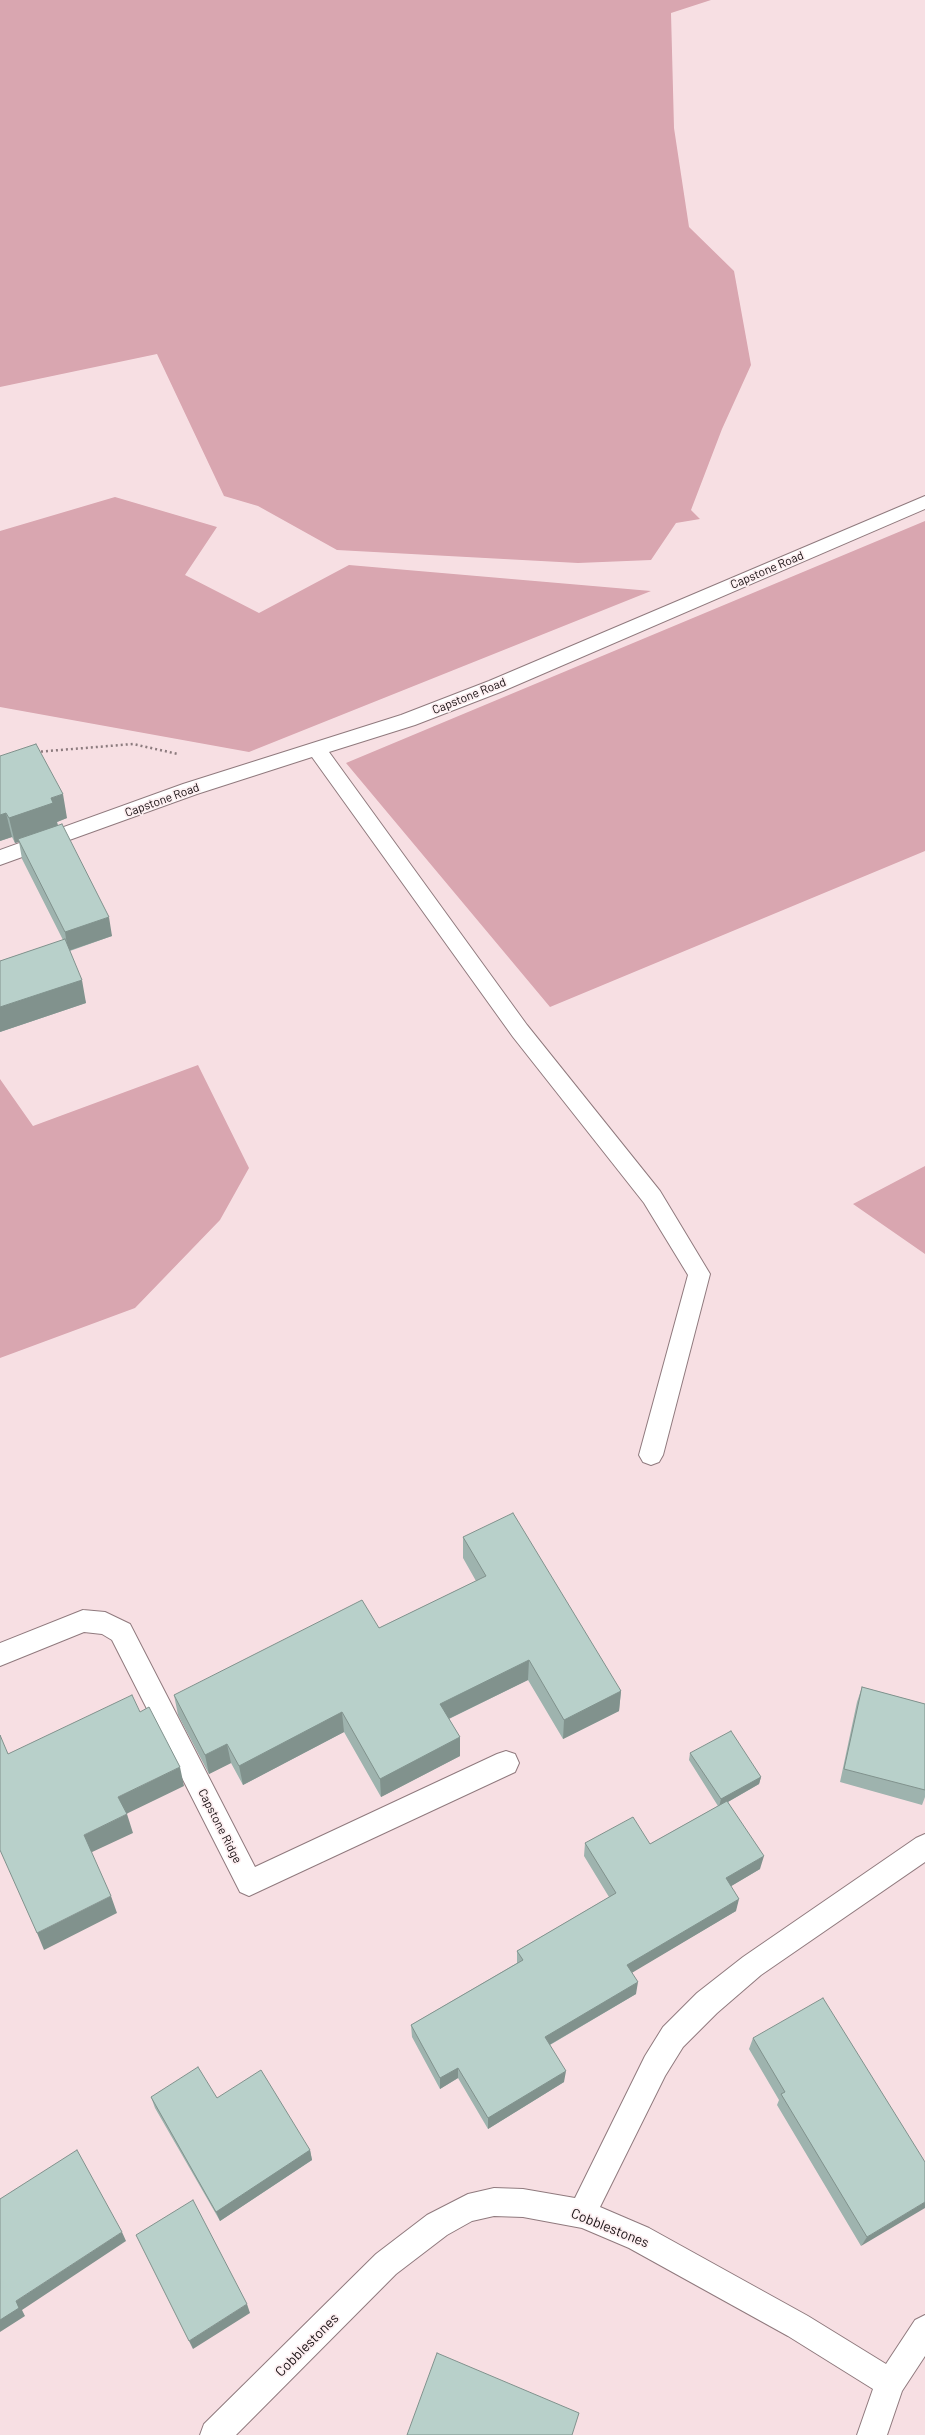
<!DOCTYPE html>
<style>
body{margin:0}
canvas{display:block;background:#f7dfe3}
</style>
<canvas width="925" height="2435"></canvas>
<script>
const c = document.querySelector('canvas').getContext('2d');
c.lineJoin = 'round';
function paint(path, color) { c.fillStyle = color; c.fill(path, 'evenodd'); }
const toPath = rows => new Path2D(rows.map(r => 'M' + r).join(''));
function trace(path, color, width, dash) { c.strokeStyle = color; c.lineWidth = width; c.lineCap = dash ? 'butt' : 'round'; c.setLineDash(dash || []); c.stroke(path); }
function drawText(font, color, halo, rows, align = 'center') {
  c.font = font + ' Barlow,sans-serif'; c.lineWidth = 3.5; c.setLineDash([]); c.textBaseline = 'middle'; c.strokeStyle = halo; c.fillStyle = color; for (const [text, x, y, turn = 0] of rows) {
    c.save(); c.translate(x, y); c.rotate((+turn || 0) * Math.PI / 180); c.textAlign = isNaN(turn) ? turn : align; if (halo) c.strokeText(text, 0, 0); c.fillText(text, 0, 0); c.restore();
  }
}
paint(toPath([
 [0,0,711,0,671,13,674,128,689,227,734,271,751,365,722,429,691,510,700,519,676,523,651,560,578,563,337,550,258,506,224,496,157,354,0,387],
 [115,497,217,527,185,575,259,613,349,565,651,591,249,752,0,707,0,531],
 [925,521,925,851,550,1007,346,763],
 [198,1065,249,1168,220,1220,135,1308,0,1358,0,1079,33,1126],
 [925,1166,925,1254,853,1204]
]), '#d9a6b0');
const minor = toPath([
 [925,496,925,509,503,691,415,725,329,752,527,1025,660,1191,710,1274,663,1455,659,1462,651,1465,643,1462,639,1455,688,1275,644,1203,513,1037,312,757,197,794,0,865,0,850,183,784,401,715,489,681,925,496],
 [83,1610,105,1612,130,1624,255,1867,497,1754,506,1751,515,1754,519,1763,515,1772,249,1896,240,1892,112,1640,102,1634,84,1632,0,1666,0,1643,83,1610],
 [925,1834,925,1862,761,1975,717,2013,683,2047,665,2076,600,2207,649,2228,808,2316,886,2364,915,2320,925,2315,925,2356,902,2391,887,2435,857,2435,873,2389,788,2336,629,2248,582,2228,523,2217,494,2216,472,2221,447,2235,396,2274,236,2435,200,2435,204,2424,376,2254,427,2215,468,2194,494,2188,523,2189,575,2198,645,2056,663,2027,697,1993,743,1957,916,1838,925,1834]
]);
trace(minor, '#907a7e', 2);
trace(toPath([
 [36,752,133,744,178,754]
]), '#8c7b7e', 2.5, [2, 3]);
paint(minor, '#fff');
paint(toPath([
 [0,756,67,818,57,822,58,825,112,936,70,951,86,1003,0,1032,0,961,63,940,22,859,19,842,15,843,12,837,0,841],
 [463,1537,621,1691,619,1711,563,1739,528,1680,449,1719,460,1737,460,1756,381,1797,344,1732,243,1785,231,1763,209,1774,178,1715,174,1695,379,1628,476,1581,463,1558],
 [862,1687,925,1704,925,1797,922,1805,840,1782,857,1702],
 [690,1753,761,1777,759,1784,728,1802,760,1869,731,1886,736,1911,632,1972,636,1994,550,2045,564,2082,488,2129,458,2078,440,2089,412,2037,411,2025,517,1963,517,1951,609,1897,584,1856,585,1843,650,1844,718,1806,689,1760],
 [753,2038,925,2162,861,2246,777,2105,779,2100,749,2049],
 [151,2097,217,2098,310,2150,312,2160,220,2221,155,2108]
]), '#9eb3ae');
paint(toPath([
 [63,794,67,818,57,822,58,828,18,839,19,842,15,843,9,818,51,798],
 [6,813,12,837,0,841,0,815],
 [109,917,112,936,68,951,65,932],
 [82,980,86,1003,0,1032,0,1007],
 [529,1660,528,1680,440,1723,440,1704],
 [621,1691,619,1711,563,1739,564,1720],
 [342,1712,344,1732,243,1785,239,1766],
 [460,1737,460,1756,381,1797,380,1779],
 [227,1744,231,1763,209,1774,205,1755],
 [180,1767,184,1786,124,1815,118,1797],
 [761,1777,759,1784,719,1807,721,1799],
 [127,1814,133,1833,90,1853,84,1835],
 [764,1856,760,1869,723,1891,726,1878],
 [111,1896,117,1913,44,1950,37,1933],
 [739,1899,736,1911,625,1977,627,1965],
 [638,1982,636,1994,544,2048,545,2037],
 [458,2068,458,2078,440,2089,440,2078],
 [566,2071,564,2082,488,2129,488,2118],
 [310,2150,312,2160,220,2221,216,2212],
 [925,2202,925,2208,861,2246,867,2237],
 [122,2232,126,2241,22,2310,25,2316,0,2332,0,2320,16,2301],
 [247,2304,250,2313,193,2349,189,2341]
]), '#81928d');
const building = toPath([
 [36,744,63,794,51,798,53,803,9,818,6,813,0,815,0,756,36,744],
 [62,824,109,917,65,932,18,839,62,824],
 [65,939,82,980,0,1007,0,961,65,939],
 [513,1513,621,1691,564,1720,529,1660,440,1704,460,1737,380,1779,342,1712,239,1766,227,1744,205,1755,174,1695,362,1600,379,1628,486,1576,463,1537,513,1513],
 [862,1687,925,1704,925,1790,844,1769,862,1687],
 [132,1695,140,1712,149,1707,180,1767,118,1797,127,1814,84,1835,111,1896,37,1933,0,1850,0,1735,8,1754,132,1695],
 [731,1731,761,1777,721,1799,690,1753,731,1731],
 [727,1801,764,1856,726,1878,739,1899,627,1965,638,1982,545,2037,566,2071,488,2118,458,2068,440,2078,411,2025,523,1960,517,1951,616,1893,585,1843,633,1817,650,1844,727,1801],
 [823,1998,925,2162,925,2202,867,2237,781,2094,785,2092,753,2038,823,1998],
 [198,2067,217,2098,261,2070,310,2150,216,2212,151,2097,198,2067],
 [77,2150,122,2232,16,2301,19,2308,0,2320,0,2199,77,2150],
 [193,2200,247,2304,189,2341,136,2235,193,2200],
 [437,2353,579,2413,572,2435,407,2435,437,2353]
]);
paint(building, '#b8d0ca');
trace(building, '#81928d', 1);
drawText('12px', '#160e10', '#fdeff1', [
 ["Capstone Road",767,570,-23],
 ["Capstone Road",469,696,-22],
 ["Capstone Road",162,800,-20],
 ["Capstone Ridge",220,1826,63]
]);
drawText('14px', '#160e10', '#fdeff1', [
 ["Cobblestones",610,2228,22],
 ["Cobblestones",307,2345,-45]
]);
</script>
